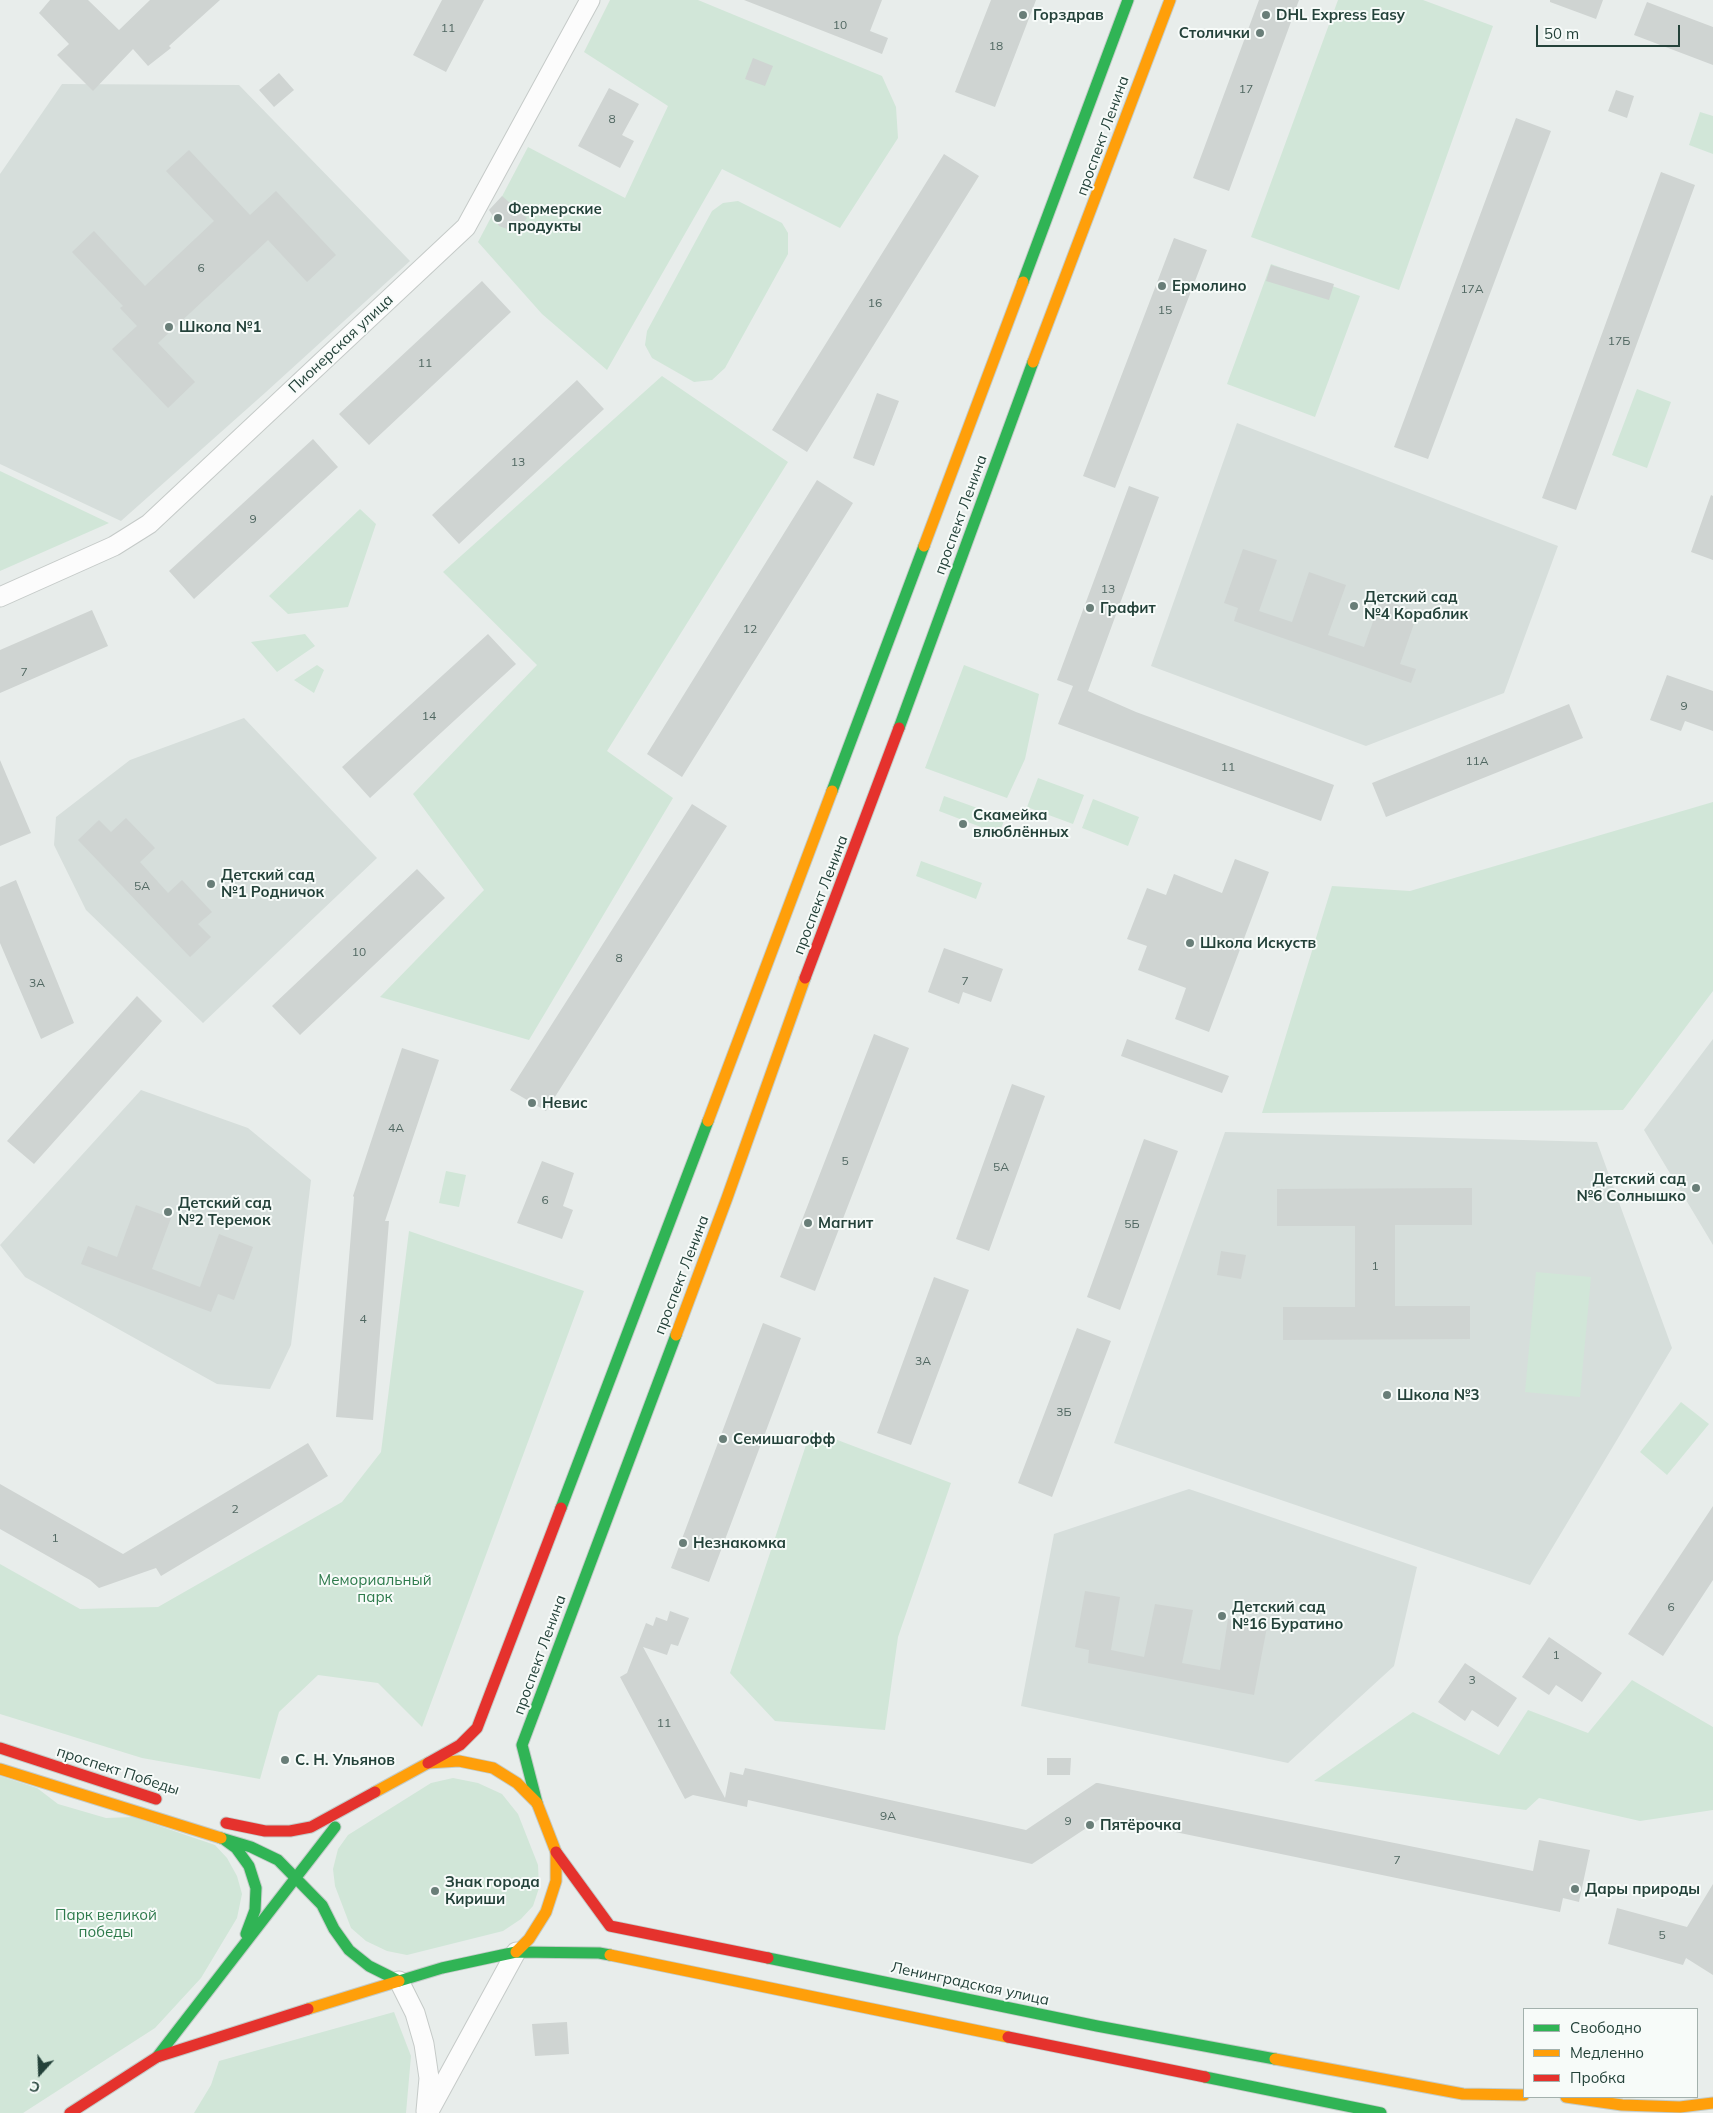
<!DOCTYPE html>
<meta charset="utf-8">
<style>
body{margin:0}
#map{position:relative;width:1713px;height:2113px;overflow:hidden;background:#e8edeb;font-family:Mulish,sans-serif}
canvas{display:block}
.legend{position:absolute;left:1523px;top:2008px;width:175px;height:90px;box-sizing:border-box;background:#f7fbf9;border:1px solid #a3b1ad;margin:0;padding:6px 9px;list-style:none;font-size:15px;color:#24423a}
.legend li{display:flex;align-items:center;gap:10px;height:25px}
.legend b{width:25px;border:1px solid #a3b1ad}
.north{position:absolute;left:15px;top:2048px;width:50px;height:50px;-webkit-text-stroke:4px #f7fbf9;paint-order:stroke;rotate:200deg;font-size:14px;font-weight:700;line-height:20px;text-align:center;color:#24423a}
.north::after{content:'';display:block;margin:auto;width:18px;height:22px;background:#24423a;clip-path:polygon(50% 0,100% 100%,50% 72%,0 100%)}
.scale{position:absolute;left:1536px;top:25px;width:144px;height:22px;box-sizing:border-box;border:2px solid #24423a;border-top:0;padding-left:6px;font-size:15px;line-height:18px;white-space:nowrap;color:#24423a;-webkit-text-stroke:4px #f7fbf9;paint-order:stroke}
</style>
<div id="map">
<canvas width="1713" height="2113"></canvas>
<ul class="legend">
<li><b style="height:6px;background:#30b455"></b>Свободно</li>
<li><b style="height:6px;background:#ff9f0a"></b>Медленно</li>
<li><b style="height:6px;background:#e5322d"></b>Пробка</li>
</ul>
<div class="north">С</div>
<div class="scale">50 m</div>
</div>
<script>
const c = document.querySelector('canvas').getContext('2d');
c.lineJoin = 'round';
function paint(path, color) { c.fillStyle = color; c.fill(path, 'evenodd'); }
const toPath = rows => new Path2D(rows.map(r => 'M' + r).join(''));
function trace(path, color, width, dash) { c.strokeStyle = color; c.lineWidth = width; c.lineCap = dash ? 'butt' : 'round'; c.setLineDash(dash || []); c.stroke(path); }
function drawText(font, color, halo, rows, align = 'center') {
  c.font = font + ' Mulish,sans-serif'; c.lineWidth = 4; c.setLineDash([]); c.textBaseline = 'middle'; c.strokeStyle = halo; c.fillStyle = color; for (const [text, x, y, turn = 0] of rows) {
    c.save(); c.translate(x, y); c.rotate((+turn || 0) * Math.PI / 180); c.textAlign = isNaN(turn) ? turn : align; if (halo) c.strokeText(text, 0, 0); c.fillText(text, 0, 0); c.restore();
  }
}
paint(toPath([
 [62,84,239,85,410,261,266,392,121,521,0,464,0,174],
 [1237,423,1558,546,1504,693,1366,746,1151,666],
 [244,718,377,858,203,1023,86,910,54,845,56,817,130,760],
 [1713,1039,1713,1245,1644,1130],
 [141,1090,248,1128,311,1180,291,1345,270,1389,217,1384,25,1277,0,1245],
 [1225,1132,1597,1142,1672,1348,1530,1585,1114,1443],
 [1189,1489,1417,1567,1394,1666,1288,1763,1021,1706,1054,1534]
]), '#d6dedb');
paint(toPath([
 [610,0,698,0,882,76,896,107,898,138,840,228,722,169,607,370,542,314,478,242,528,147,625,198,668,106,584,52],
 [1338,0,1423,0,1493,26,1399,290,1251,237],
 [1700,112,1713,116,1713,154,1689,145],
 [738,201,782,223,788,233,788,254,725,368,712,380,694,382,652,358,645,345,647,331,712,211,723,203],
 [1271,264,1360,296,1315,417,1227,384],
 [662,376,788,462,607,751,673,798,529,1040,380,997,484,890,413,794,537,665,443,572],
 [1637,389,1671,402,1647,468,1612,455],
 [0,471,109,523,0,571],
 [360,509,376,524,348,607,288,614,269,596],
 [305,634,315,646,277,672,251,642],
 [317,665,324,670,314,693,294,680],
 [964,665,1039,694,1025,759,1007,798,925,768],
 [1038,778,1084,795,1073,824,1027,807],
 [944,796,1005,818,999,834,939,811],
 [1093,799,1139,817,1128,846,1082,828],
 [1713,802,1713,991,1623,1110,1262,1113,1332,886,1410,891],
 [921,861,982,883,976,899,916,876],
 [446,1171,466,1175,459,1207,439,1203],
 [409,1231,584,1291,422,1727,378,1683,318,1675,279,1712,260,1779,142,1758,0,1714,0,1564,80,1609,158,1607,342,1502,381,1452],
 [1536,1272,1591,1277,1580,1397,1525,1392],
 [1681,1402,1709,1424,1667,1475,1640,1452],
 [811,1430,951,1483,898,1637,885,1730,775,1721,730,1673],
 [1632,1680,1713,1727,1713,1810,1640,1821,1539,1798,1526,1810,1314,1781,1413,1712,1499,1755,1528,1710,1588,1733],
 [0,1776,37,1788,58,1804,106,1818,133,1817,215,1845,227,1858,237,1876,242,1894,237,1918,201,1978,155,2028,23,2113,0,2113],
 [453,1778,478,1783,502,1794,518,1814,538,1865,539,1888,533,1906,521,1919,503,1931,407,1955,387,1951,366,1941,351,1928,335,1886,333,1869,338,1849,348,1835,431,1783],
 [394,2012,411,2056,406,2113,194,2113,211,2085,219,2061]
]), '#d1e6d8');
paint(toPath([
 [50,0,88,0,119,30,150,0,220,0,169,46,171,48,148,66,133,49,93,91,57,55,69,44,39,13],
 [442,0,484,0,446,72,413,55],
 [744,0,882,0,870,31,888,38,882,54],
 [991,0,1036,0,995,107,955,92],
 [1259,0,1299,0,1229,191,1193,178],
 [1550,0,1603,0,1596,19,1550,2],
 [1647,2,1713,27,1713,65,1634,35],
 [753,58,773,66,765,86,745,79],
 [279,73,294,90,274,107,259,90],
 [609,88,639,104,622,135,634,141,620,168,578,146],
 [1616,90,1634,96,1627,118,1608,111],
 [1516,118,1551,131,1428,459,1394,447],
 [189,150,250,215,276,191,336,255,307,282,268,240,158,343,195,382,168,408,112,349,137,326,120,308,123,306,72,252,94,231,145,286,214,221,166,171],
 [944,154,979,176,807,452,772,430],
 [1661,172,1695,185,1576,510,1542,498],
 [502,196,527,218,515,232,499,226,489,210],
 [1174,238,1207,250,1115,488,1083,476],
 [1271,265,1334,284,1329,300,1266,281],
 [482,281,511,312,369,445,339,414],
 [577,380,604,409,459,544,432,515],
 [877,393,899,401,874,466,853,458],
 [313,439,338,467,194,599,169,571],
 [817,480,853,503,682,777,647,754],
 [1129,486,1159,497,1088,691,1136,712,1334,785,1321,821,1058,724,1073,686,1057,680],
 [1711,495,1713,496,1713,560,1691,552],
 [1243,549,1277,560,1259,611,1292,622,1309,572,1346,585,1328,635,1364,647,1381,599,1418,612,1400,664,1416,669,1411,683,1234,621,1238,608,1224,603],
 [92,610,108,646,0,693,0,650],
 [488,634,516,664,370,798,342,767],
 [1667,675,1713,691,1713,731,1685,721,1681,731,1650,720],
 [1569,704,1583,738,1386,817,1372,783],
 [0,760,31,833,0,846],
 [692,804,727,826,546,1111,510,1090],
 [126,818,155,848,140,862,168,893,182,880,212,912,198,924,211,937,190,957,78,840,99,820,111,832],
 [1235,859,1269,872,1209,1032,1175,1019,1186,988,1138,970,1147,946,1127,939,1147,888,1166,895,1174,874,1222,893],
 [417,869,445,898,300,1035,272,1006],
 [16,880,74,1023,41,1039,0,943,0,887],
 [944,948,1003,969,991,1002,963,992,959,1004,928,992],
 [137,996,162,1021,34,1164,7,1141],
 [874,1034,909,1048,815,1291,780,1277],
 [1127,1039,1229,1076,1222,1093,1121,1056],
 [402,1048,439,1060,385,1221,389,1221,373,1420,336,1417,354,1197,353,1196],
 [1012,1084,1045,1096,989,1251,956,1239],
 [1144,1139,1178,1151,1120,1310,1087,1297],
 [542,1161,574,1173,563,1206,573,1210,562,1239,517,1223],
 [1472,1188,1472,1225,1395,1225,1395,1306,1470,1306,1470,1339,1283,1340,1283,1307,1355,1307,1355,1226,1277,1226,1277,1189],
 [136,1205,171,1218,152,1269,200,1287,219,1234,253,1247,234,1300,218,1294,211,1312,81,1264,88,1246,117,1257],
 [1221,1251,1246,1255,1241,1279,1217,1275],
 [934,1277,969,1290,911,1445,877,1433],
 [763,1323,801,1338,709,1582,671,1568],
 [1077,1328,1111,1341,1052,1497,1018,1483],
 [308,1443,328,1476,161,1576,156,1568,99,1588,90,1580,0,1529,0,1484,123,1554],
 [1713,1506,1713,1580,1663,1656,1628,1634],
 [1085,1591,1120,1597,1111,1650,1144,1657,1155,1604,1193,1610,1182,1663,1220,1670,1228,1619,1267,1627,1254,1695,1088,1663,1089,1650,1075,1647],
 [670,1611,689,1618,678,1646,671,1644,667,1655,643,1647,725,1798,730,1772,743,1775,745,1768,1026,1830,1096,1783,1098,1783,1533,1871,1539,1840,1590,1850,1579,1902,1563,1898,1560,1912,1103,1817,1032,1864,748,1800,747,1807,693,1795,685,1799,620,1677,627,1673,646,1623,653,1626,656,1617,667,1621],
 [1549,1637,1602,1673,1582,1702,1556,1685,1549,1695,1522,1677],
 [1465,1663,1517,1698,1498,1727,1472,1710,1465,1721,1438,1702],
 [1047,1758,1071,1758,1070,1775,1047,1775],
 [1713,1884,1713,1975,1686,1958,1683,1965,1608,1944,1617,1908,1687,1927],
 [567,2022,569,2054,535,2056,532,2024]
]), '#cfd4d2');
const street = toPath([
 [0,597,114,546,149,524,466,227,590,0],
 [399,1981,415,2013,424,2044,429,2078,426,2111],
 [428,2113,516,1952]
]);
const fast = toPath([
 [1023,282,1128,0],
 [899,728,1033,362],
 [832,791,924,546],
 [561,1508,708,1121],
 [537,1803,522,1745,676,1335],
 [221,1838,251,1847,278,1860,322,1905,334,1929,349,1950,369,1966,399,1981,442,1968,516,1952,599,1953,610,1955],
 [225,1840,236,1848,249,1866,256,1888,255,1910,246,1934],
 [768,1958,1097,2026,1275,2059],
 [157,2057,335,1827],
 [1205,2077,1381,2113]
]);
const slow = toPath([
 [1033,362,1170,0],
 [924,546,1023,282],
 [708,1121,832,791],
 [676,1335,727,1198,805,978],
 [0,1769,221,1838],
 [375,1792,428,1763,459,1761,493,1768,517,1783,537,1803,556,1852,556,1881,546,1912,529,1939,516,1952],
 [610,1955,1008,2037],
 [308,2009,399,1981],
 [1275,2059,1463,2094,1524,2095],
 [1566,2097,1622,2105,1680,2107,1713,2103]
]);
const jam = toPath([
 [805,978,899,728],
 [0,1748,156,1799],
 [428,1763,460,1745,477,1728,561,1508],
 [226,1823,265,1831,290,1831,311,1827,375,1792],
 [556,1852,610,1926,768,1958],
 [1008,2037,1205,2077],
 [70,2113,157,2057,308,2009]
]);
trace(street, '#c5cac8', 21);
trace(fast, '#c3cbc8', 13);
trace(slow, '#c3cbc8', 13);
trace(jam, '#c3cbc8', 13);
trace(street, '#fcfcfc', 19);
trace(fast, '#30b455', 11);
trace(slow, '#ff9f0a', 11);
trace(jam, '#e5322d', 11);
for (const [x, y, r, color] of [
 [1023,15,5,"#697e78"],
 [1266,15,5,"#697e78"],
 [1260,33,5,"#697e78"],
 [498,218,5,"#697e78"],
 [1162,286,5,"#697e78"],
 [169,327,5,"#697e78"],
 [1354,606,5,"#697e78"],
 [1090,608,5,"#697e78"],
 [963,824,5,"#697e78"],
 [211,884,5,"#697e78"],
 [1190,943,5,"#697e78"],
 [532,1103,5,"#697e78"],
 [1696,1188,5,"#697e78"],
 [168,1212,5,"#697e78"],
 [808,1223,5,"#697e78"],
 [1387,1395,5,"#697e78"],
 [723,1439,5,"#697e78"],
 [683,1543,5,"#697e78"],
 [1222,1616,5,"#697e78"],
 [285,1760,5,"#697e78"],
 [1090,1825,5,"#697e78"],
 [1575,1889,5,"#697e78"],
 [435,1891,5,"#697e78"]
]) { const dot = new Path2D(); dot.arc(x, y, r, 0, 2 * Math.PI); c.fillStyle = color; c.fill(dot); trace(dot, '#f7fbf9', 2); }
drawText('12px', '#506761', null, [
 ["10",840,25],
 ["11",448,28],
 ["18",996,46],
 ["17",1246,89],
 ["8",612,119],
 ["6",201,268],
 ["17А",1472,289],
 ["16",875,303],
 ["15",1165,310],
 ["17Б",1619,341],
 ["11",425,363],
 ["13",518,462],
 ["9",253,519],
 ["13",1108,589],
 ["12",750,629],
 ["7",24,672],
 ["9",1684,706],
 ["14",429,716],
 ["11А",1477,761],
 ["11",1228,767],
 ["5А",142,886],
 ["10",359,952],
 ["8",619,958],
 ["7",965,981],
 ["3А",37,983],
 ["4А",396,1128],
 ["5",845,1161],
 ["5А",1001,1167],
 ["6",545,1200],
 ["5Б",1132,1224],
 ["1",1375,1266],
 ["4",363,1319],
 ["3А",923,1361],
 ["3Б",1064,1412],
 ["2",235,1509],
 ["1",55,1538],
 ["6",1671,1607],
 ["1",1556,1655],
 ["3",1472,1680],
 ["11",664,1723],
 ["9А",888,1816],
 ["9",1068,1821],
 ["7",1397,1860],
 ["5",1662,1935]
]);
drawText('bold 15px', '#24423a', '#f7fbf9', [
 ["Горздрав",1033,15],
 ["DHL Express Easy",1276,15],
 ["Столички",1250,33,"right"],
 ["Фермерские",508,209],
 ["продукты",508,226],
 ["Ермолино",1172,286],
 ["Школа №1",179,327],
 ["Детский сад",1364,597],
 ["№4 Кораблик",1364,614],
 ["Графит",1100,608],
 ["Скамейка",973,815],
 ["влюблённых",973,832],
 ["Детский сад",221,875],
 ["№1 Родничок",221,892],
 ["Школа Искуств",1200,943],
 ["Невис",542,1103],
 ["Детский сад",1686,1179,"right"],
 ["№6 Солнышко",1686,1196,"right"],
 ["Детский сад",178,1203],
 ["№2 Теремок",178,1220],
 ["Магнит",818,1223],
 ["Школа №3",1397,1395],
 ["Семишагофф",733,1439],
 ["Незнакомка",693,1543],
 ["Детский сад",1232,1607],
 ["№16 Буратино",1232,1624],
 ["С. Н. Ульянов",295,1760],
 ["Пятёрочка",1100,1825],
 ["Знак города",445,1882],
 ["Кириши",445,1899],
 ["Дары природы",1585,1889]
], 'left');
drawText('15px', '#24423a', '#f7fbf9', [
 ["проспект Ленина",1103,136,-70],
 ["Пионерская улица",341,344,-43],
 ["проспект Ленина",961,515,-70],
 ["проспект Ленина",821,895,-69],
 ["проспект Ленина",682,1275,-69],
 ["проспект Ленина",540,1655,-70],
 ["проспект Победы",118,1771,18],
 ["Ленинградская улица",970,1984,12]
]);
drawText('15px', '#2d7a4b', '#f7fbf9', [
 ["Мемориальный",375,1580],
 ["парк",375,1597],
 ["Парк великой",106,1915],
 ["победы",106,1932]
]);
</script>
